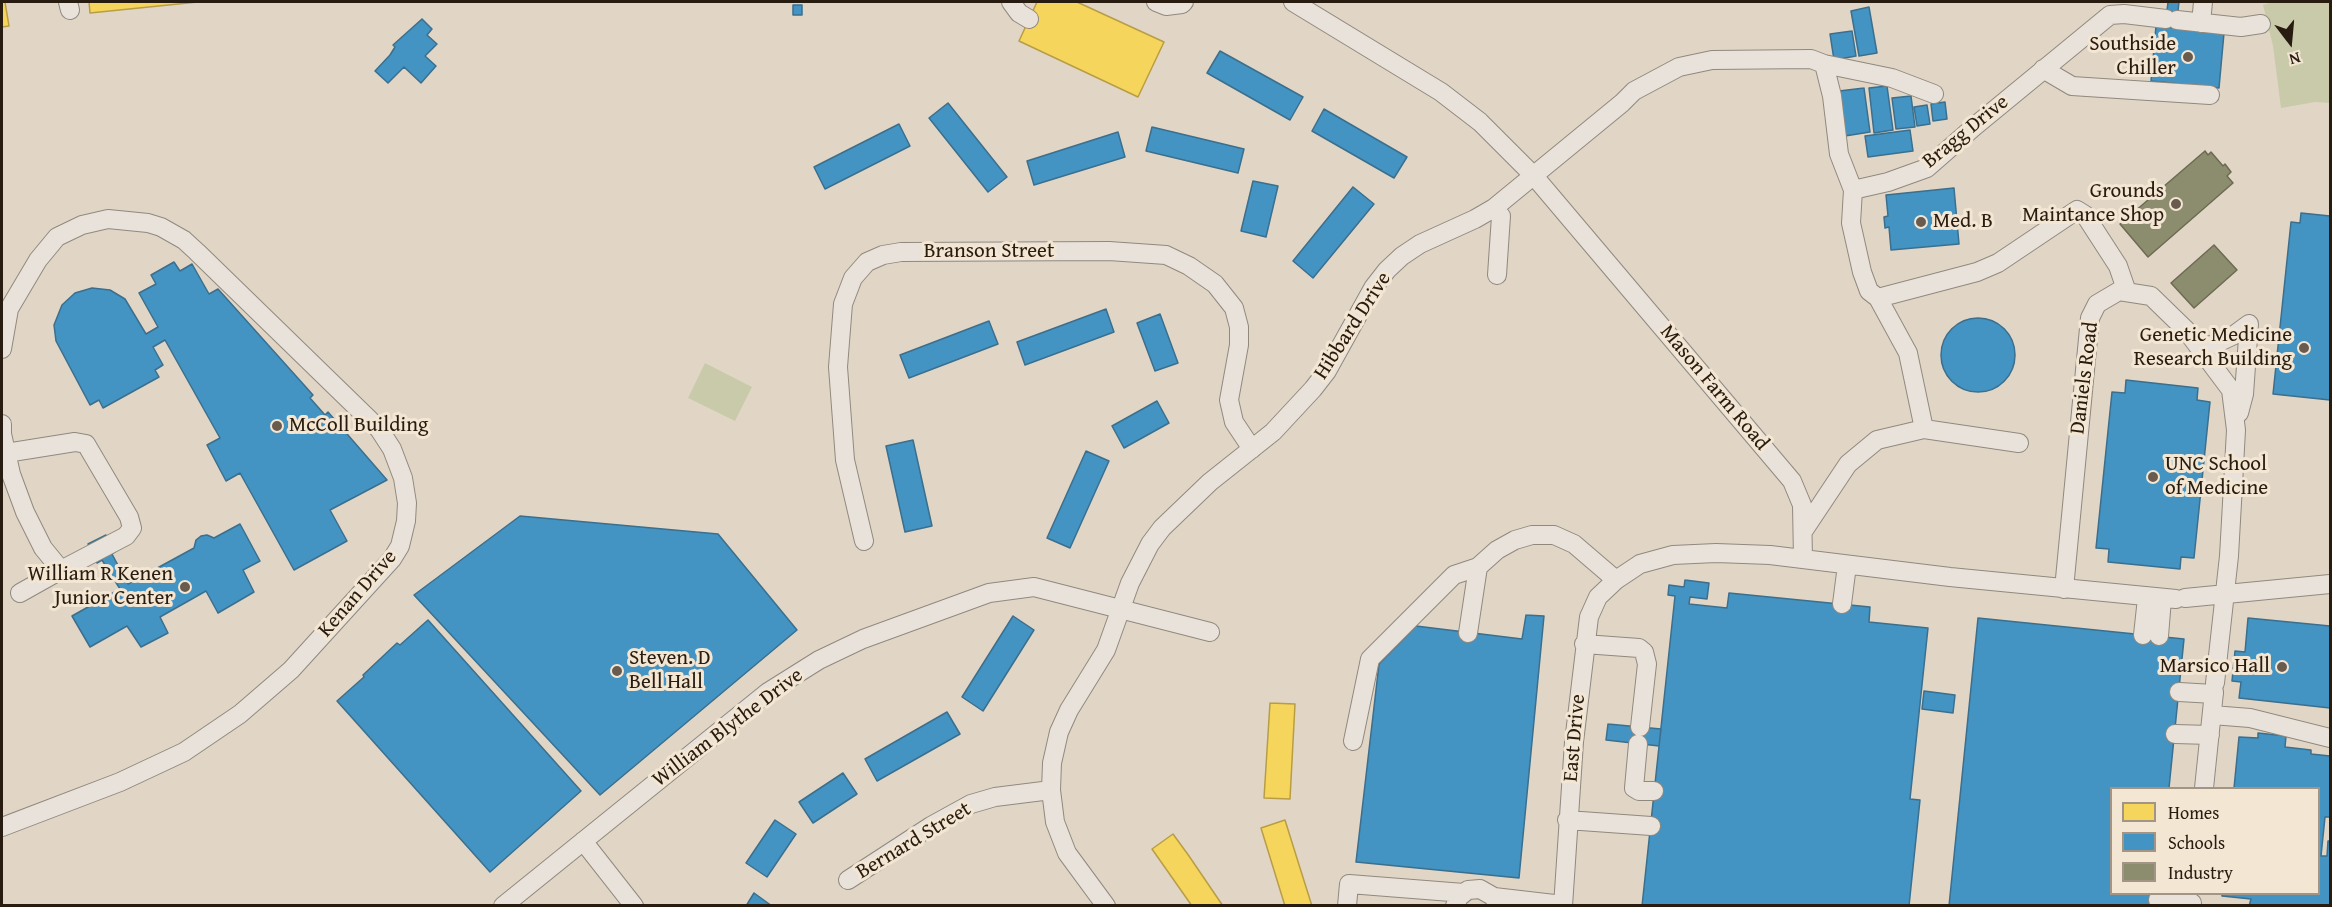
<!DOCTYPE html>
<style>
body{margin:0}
#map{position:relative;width:2332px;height:907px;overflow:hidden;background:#e1d6c6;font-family:"Gentium Book Plus",serif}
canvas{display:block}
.frame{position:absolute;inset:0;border:3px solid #281b0f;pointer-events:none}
.legend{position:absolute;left:2110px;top:787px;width:210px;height:108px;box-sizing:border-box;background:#f3e6d3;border:2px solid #a29585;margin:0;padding:8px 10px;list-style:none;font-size:18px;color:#281b0f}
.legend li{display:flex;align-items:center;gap:12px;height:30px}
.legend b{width:30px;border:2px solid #a29585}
.north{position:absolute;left:2260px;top:12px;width:60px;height:60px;-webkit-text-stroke:4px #f3e6d3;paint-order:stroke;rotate:164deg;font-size:16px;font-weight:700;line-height:24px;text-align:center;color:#281b0f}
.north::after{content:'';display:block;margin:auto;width:21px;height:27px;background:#281b0f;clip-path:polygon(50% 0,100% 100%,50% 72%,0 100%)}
</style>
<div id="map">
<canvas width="2332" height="907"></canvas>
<div class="frame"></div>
<ul class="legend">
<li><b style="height:16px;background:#f6d55c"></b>Homes</li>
<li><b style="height:16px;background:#4393c3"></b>Schools</li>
<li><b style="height:16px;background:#8c8c6e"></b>Industry</li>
</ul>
<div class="north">N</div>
</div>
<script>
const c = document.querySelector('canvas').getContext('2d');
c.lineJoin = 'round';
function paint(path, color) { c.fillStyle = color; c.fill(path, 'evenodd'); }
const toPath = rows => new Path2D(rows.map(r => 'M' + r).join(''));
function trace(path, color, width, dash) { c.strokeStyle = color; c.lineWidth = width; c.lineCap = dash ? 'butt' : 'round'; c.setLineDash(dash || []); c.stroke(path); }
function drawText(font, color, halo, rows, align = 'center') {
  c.font = font + ' "Gentium Book Plus",serif'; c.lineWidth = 6; c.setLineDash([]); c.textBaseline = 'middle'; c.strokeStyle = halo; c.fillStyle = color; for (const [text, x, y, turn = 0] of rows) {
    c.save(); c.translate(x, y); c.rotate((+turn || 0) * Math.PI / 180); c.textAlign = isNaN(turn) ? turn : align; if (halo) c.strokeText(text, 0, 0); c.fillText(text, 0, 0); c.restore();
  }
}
paint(toPath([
 [2273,2,2330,2,2330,103,2315,102,2281,108,2273,46,2263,5],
 [705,363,752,387,735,421,688,398]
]), '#c8caaa');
const homes = toPath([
 [2,2,5,2,9,26,2,27,2,2],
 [89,2,198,2,90,13,89,2],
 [1037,2,1077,2,1164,42,1138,97,1019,41,1037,2],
 [1270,703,1295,704,1290,799,1264,798,1270,703],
 [1285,820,1300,868,1312,906,1285,906,1261,828,1285,820],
 [1173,834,1189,856,1223,906,1192,906,1152,849,1173,834]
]);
paint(homes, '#f6d55c');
trace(homes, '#b89d45', 1.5);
const schools = toPath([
 [2168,2,2179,2,2176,28,2165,27,2168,2],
 [793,5,802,5,802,15,793,15,793,5],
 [1869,7,1877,53,1859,56,1851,11,1869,7],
 [422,19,432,29,427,35,437,44,425,56,436,66,421,83,404,67,388,83,375,71,390,55,395,47,393,45,422,19],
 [2156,26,2224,33,2219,88,2151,81,2156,26],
 [1852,31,1856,56,1834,60,1830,34,1852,31],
 [1220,51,1303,97,1290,120,1207,73,1220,51],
 [1887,86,1893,130,1874,133,1869,88,1887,86],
 [1864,88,1870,132,1845,136,1839,91,1864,88],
 [1911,96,1915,127,1896,129,1892,98,1911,96],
 [1945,102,1947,119,1933,121,1931,104,1945,102],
 [948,103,1007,177,988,192,929,118,948,103],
 [1927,105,1930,124,1917,126,1914,107,1927,105],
 [1324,109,1407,157,1394,178,1312,131,1324,109],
 [899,124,910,146,825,189,814,167,899,124],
 [1152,127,1244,149,1238,173,1146,151,1152,127],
 [1910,130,1913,151,1868,157,1865,136,1910,130],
 [1118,132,1125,157,1034,185,1027,161,1118,132],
 [1253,181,1278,186,1266,237,1241,231,1253,181],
 [1353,187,1374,204,1313,278,1293,261,1353,187],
 [1954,188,1959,244,1891,250,1889,227,1885,228,1884,217,1888,216,1886,195,1954,188],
 [2301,213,2330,216,2330,400,2273,394,2291,222,2300,223,2301,213],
 [174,262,180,271,192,264,209,294,218,289,313,395,310,398,325,415,328,412,387,480,330,510,347,541,294,570,240,473,226,481,207,445,220,438,165,340,153,347,163,365,155,370,159,377,103,408,99,400,90,405,56,341,54,325,62,305,75,293,92,288,110,290,125,299,146,334,158,327,139,293,156,284,151,275,174,262],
 [1106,309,1114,332,1025,365,1017,342,1106,309],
 [1160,314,1178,363,1155,371,1137,323,1160,314],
 '1941 355a37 37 0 1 1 74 0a37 37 0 1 1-74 0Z',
 [989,321,998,344,909,378,900,355,989,321],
 [2126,380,2198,388,2197,400,2210,402,2194,558,2181,557,2180,569,2108,562,2109,549,2096,548,2112,392,2125,393,2126,380],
 [1157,401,1169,423,1124,448,1112,426,1157,401],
 [913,440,932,526,905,532,886,446,913,440],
 [1086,451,1109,461,1070,548,1047,538,1086,451],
 [520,516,718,534,797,630,600,795,414,595,520,516],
 [240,524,260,561,243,570,254,592,218,613,206,591,160,617,168,633,141,647,127,626,90,647,72,616,120,589,102,560,97,563,88,544,106,535,115,552,112,554,128,584,194,548,196,540,201,536,207,535,214,538,240,524],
 [1685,580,1709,583,1707,599,1690,597,1689,604,1727,608,1729,593,1870,607,1869,622,1928,628,1910,799,1920,800,1909,906,1642,906,1675,596,1668,595,1669,585,1684,587,1685,580],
 [1526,615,1544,616,1519,878,1356,862,1379,664,1416,626,1522,639,1526,615],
 [1013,616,1034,630,983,711,962,697,1013,616],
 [1978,618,2184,639,2169,788,2112,788,2112,894,2159,894,2158,906,1949,906,1978,618],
 [2248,618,2330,626,2330,708,2239,698,2241,682,2232,681,2235,651,2245,652,2248,618],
 [428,620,581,791,490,872,337,701,364,677,363,675,397,643,400,645,428,620],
 [1924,691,1955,695,1953,713,1922,709,1924,691],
 [947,712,960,734,877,781,865,759,947,712],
 [1608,724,1661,729,1659,746,1606,740,1608,724],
 [2258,733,2286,736,2285,747,2311,750,2311,754,2330,756,2330,817,2325,817,2321,856,2327,856,2328,841,2330,841,2330,906,2249,906,2251,899,2222,896,2222,894,2318,894,2318,788,2234,788,2239,737,2258,738,2258,733],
 [843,773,857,794,813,823,799,802,843,773],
 [775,820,796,834,767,877,746,863,775,820],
 [754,893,772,906,746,906,754,893]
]);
paint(schools, '#4393c3');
trace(schools, '#3b6f8d', 1.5);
const industry = toPath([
 [2205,151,2208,155,2211,152,2223,166,2225,164,2231,172,2227,176,2233,183,2148,257,2120,224,2205,151],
 [2214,245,2237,270,2194,308,2171,283,2214,245]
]);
paint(industry, '#8c8c6e');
trace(industry, '#6e6a52', 1.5);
const minor = toPath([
 [68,2,70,10],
 [1011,2,1019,13,1029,19],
 [1156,2,1166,6,1182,4,1184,2],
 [1293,2,1441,92,1480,122,1534,176,1792,481,1802,505,1803,559],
 [2177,20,2241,27,2261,24],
 [2201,23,2203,2],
 [1824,64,1892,78,1934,94],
 [2043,69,2072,86,2210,95],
 [1497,275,1501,216],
 [1878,298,1977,272,1998,263,2077,210,2085,215,2118,266,2127,292],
 [2198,346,2213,345,2234,335,2249,324,2244,394,2239,413],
 [2,349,9,309,38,260,57,237,82,225,108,219,148,223,161,227,184,240,197,252,379,429,392,449,403,478,407,503,406,521,400,546,392,559,291,670,240,714,184,752,120,782,2,827],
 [2,424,2,434,11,474,25,512,43,548,61,570,126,536,132,528,129,517,86,444,75,442,6,453],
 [1924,429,2019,443],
 [1804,530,1848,464,1877,440,1924,429,1908,353,1878,298,1869,291,1862,272,1851,223,1853,190,1888,182,1927,168,1975,126,2110,15,2124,14,2166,19],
 [864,541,845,460,838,367,843,304,853,278,867,262,883,255,901,252,1109,251,1166,255,1189,266,1215,284,1234,308,1239,327,1239,345,1229,400,1234,422,1252,449],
 [2064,589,2090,318,2097,304,2119,291,2151,296,2186,330,2231,390,2236,430,2233,485,2229,556,2215,683],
 [20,593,61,570],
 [2185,598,2330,584],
 [1842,604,1847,565],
 [1468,633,1478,567],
 [2143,635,2147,598],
 [2159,636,2162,599],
 [1584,644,1639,648,1644,652,1647,664,1640,727],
 [2179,692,2214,694],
 [2212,715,2250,718,2330,738],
 [2175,734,2210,735],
 [1353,741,1370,659,1454,575,1478,567,1497,550,1515,540,1532,535,1554,535,1574,544,1616,580],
 [1638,744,1634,788,1639,791,1654,791],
 [2204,788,2214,692],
 [1567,820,1651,826],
 [583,841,634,906],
 [848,880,931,826,971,804,995,797,1051,790],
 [1494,897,1563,905],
 [2158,900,2192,903],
 [503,906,768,692,819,660,863,639,989,593,1034,587,1210,632],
 [1106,906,1067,853,1055,822,1051,790,1052,763,1059,732,1069,710,1106,650,1130,583,1150,544,1162,528,1210,482,1273,432,1313,389,1327,371,1373,288,1387,270,1402,256,1420,244,1475,219,1494,208,1622,103,1634,91,1679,67,1712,60,1811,59,1824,64,1832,96,1839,154,1853,190],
 [1347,906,1349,884,1464,893],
 [1455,906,1459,897,1468,890,1480,889,1494,897,1497,906],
 [1563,906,1574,742,1589,617,1598,597,1616,580,1640,564,1673,555,1716,553,1770,555,1950,577,2176,599]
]);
trace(minor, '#91897e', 20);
trace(minor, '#e8e2da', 18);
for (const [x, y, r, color] of [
 [2188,57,6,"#695c4f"],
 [2176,204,6,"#695c4f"],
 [1921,222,6,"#695c4f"],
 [2304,348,6,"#695c4f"],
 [277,426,6,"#695c4f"],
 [2153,477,6,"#695c4f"],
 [185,587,6,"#695c4f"],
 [2282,667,6,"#695c4f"],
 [617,671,6,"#695c4f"]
]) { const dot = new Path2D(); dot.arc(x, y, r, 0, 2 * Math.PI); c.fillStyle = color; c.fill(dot); trace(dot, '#f3e6d3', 2); }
drawText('21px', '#281b0f', '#f3e6d3', [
 ["Southside",2176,45],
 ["Chiller",2176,69],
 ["Grounds",2164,192],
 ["Maintance Shop",2164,216],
 ["Med. B",1933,222,"left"],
 ["Genetic Medicine",2292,336],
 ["Research Building",2292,360],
 ["McColl Building",289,426,"left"],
 ["UNC School",2165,465,"left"],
 ["of Medicine",2165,489,"left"],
 ["William R Kenen",173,575],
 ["Junior Center",173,599],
 ["Steven. D",629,659,"left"],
 ["Bell Hall",629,683,"left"],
 ["Marsico Hall",2270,667]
], 'right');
drawText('21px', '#281b0f', '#f3e6d3', [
 ["Bragg Drive",1966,132,-39],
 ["Branson Street",989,252],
 ["Hibbard Drive",1353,326,-57],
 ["Daniels Road",2085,378,-83],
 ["Mason Farm Road",1714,388,50],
 ["Kenan Drive",358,594,-49],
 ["William Blythe Drive",728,728,-37],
 ["East Drive",1575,738,-85],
 ["Bernard Street",914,841,-31]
]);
</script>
